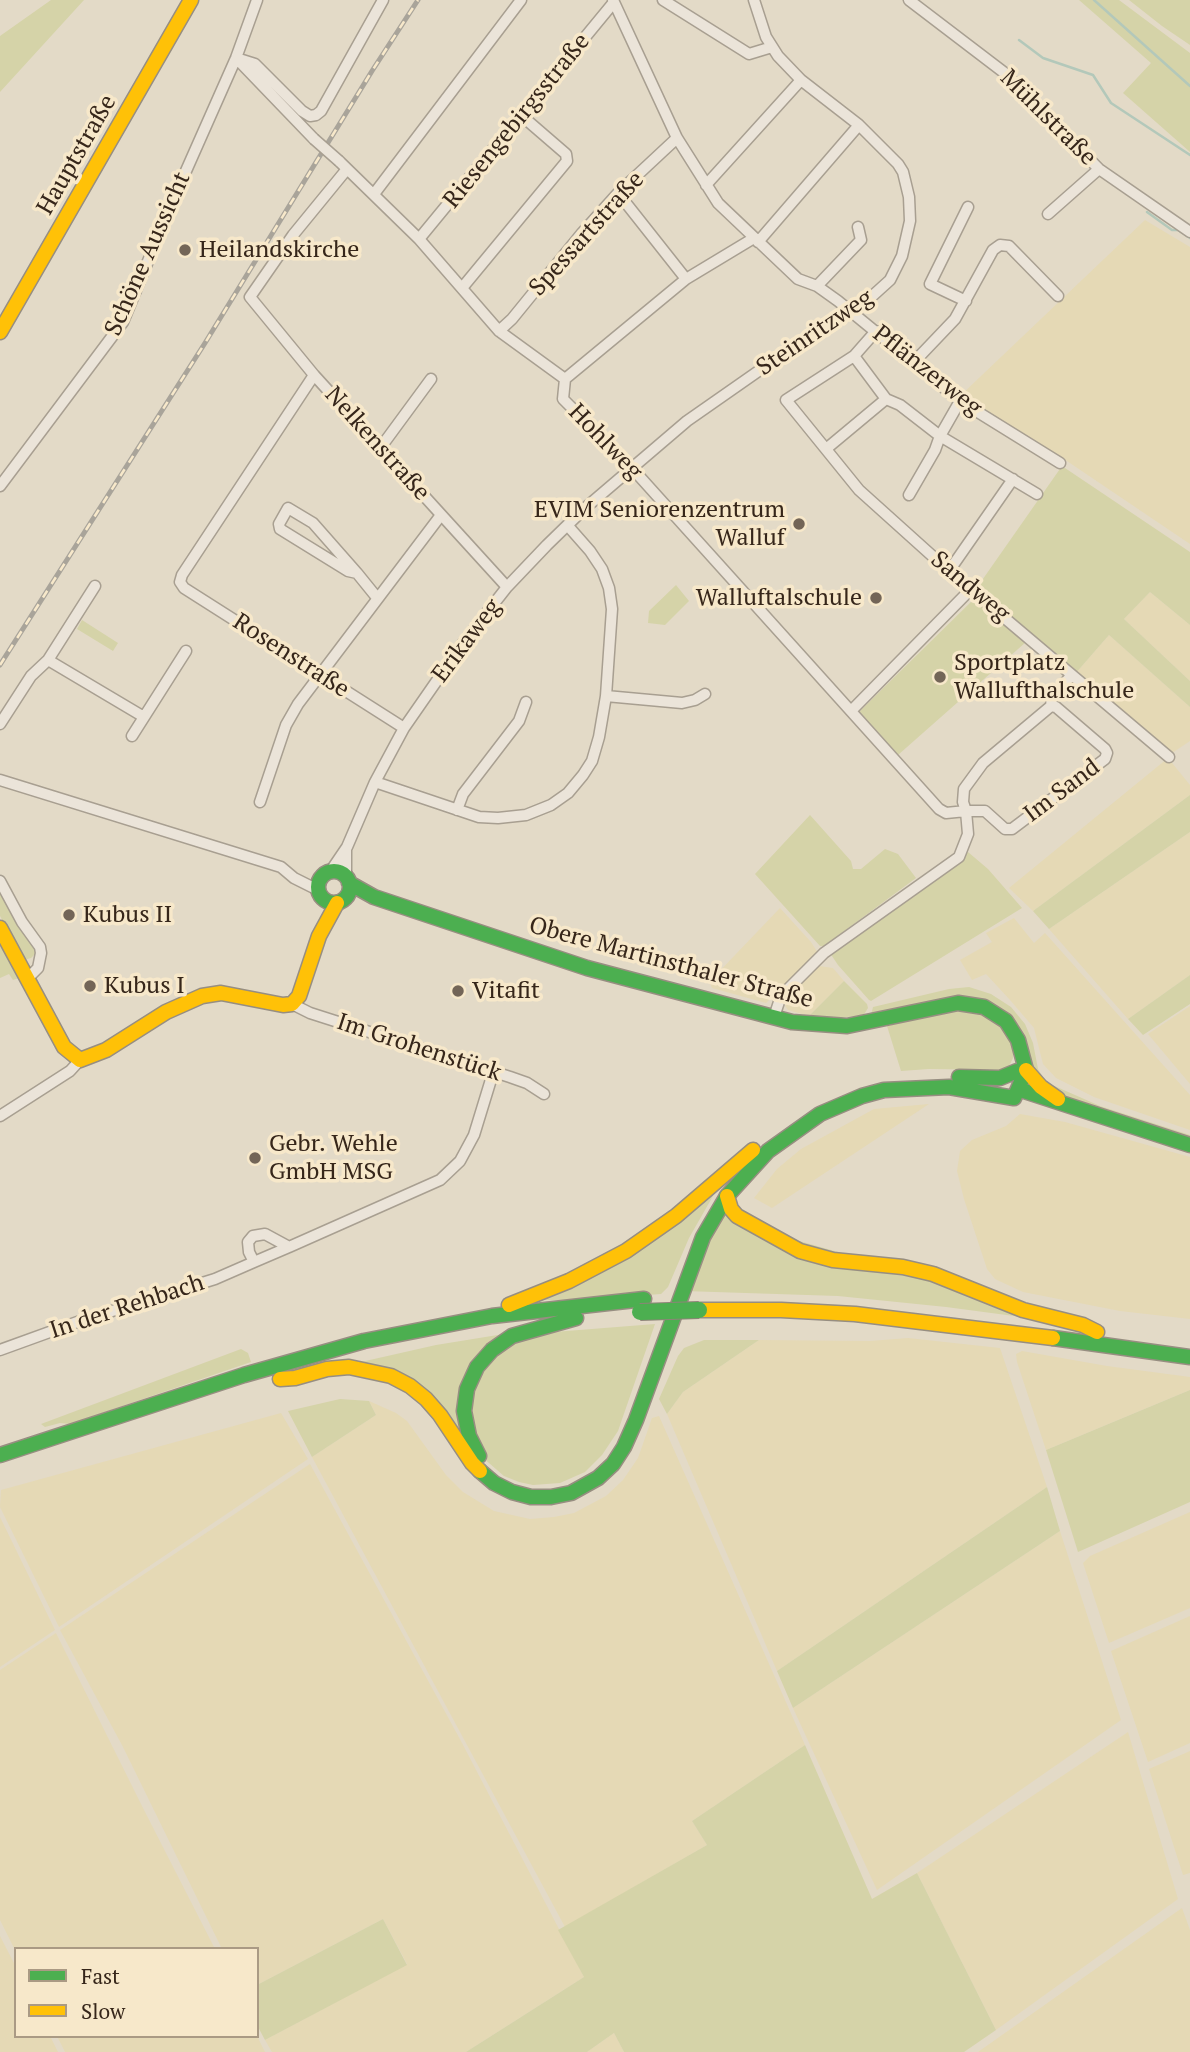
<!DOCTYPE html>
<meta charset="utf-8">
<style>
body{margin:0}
#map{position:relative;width:1190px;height:2052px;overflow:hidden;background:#e3dac7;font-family:"PT Serif",serif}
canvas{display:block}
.legend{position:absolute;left:14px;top:1947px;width:245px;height:91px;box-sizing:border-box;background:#f7e8ca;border:2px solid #aa9a84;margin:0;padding:9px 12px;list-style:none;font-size:21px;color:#36261a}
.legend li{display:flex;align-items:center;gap:14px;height:35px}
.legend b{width:35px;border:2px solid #aa9a84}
</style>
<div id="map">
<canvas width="1190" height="2052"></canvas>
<ul class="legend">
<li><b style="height:9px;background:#4caf50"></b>Fast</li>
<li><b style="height:9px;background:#ffc107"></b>Slow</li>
</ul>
</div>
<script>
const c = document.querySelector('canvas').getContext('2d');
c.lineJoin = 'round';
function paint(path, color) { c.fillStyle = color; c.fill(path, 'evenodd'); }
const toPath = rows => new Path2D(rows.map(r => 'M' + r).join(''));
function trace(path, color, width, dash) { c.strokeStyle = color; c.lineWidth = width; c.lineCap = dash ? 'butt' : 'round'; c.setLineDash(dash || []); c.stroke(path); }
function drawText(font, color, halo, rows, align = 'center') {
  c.font = font + ' "PT Serif",serif'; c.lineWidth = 7; c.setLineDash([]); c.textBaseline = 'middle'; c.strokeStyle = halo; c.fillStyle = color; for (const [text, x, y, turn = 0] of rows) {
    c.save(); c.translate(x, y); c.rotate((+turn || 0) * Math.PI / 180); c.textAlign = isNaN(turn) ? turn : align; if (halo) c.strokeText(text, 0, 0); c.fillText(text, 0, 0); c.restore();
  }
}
paint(toPath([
 [1145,220,1190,247,1190,544,1061,457,960,396],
 [1150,592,1190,625,1190,681,1124,619],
 [1109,635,1190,707,1190,741,1169,755,1075,674],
 [1168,758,1190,785,1190,795,1033,911,1009,888],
 [1190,832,1190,975,1128,1019,1049,929],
 [780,908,811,942,818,953,766,1003,712,988,710,983,713,978],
 [1014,918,1034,943,1045,933,1190,1095,1190,1130,1094,1097,1056,1078,1043,1064,1034,1028,1010,1000,986,974,972,980,960,960,992,942,986,933],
 [819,966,833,968,844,981,809,1016,788,1010,785,1006,800,985],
 [1190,1006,1190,1084,1148,1034],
 [929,1104,772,1208,754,1198,777,1169,801,1149,874,1109],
 [1020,1114,1065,1122,1190,1157,1190,1319,1120,1311,1023,1292,995,1279,987,1269,964,1199,957,1171,960,1151,972,1140,1006,1126],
 [908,1338,1000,1348,1047,1487,777,1671,667,1414,683,1392,759,1340,870,1341],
 [1022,1351,1107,1366,1190,1377,1190,1390,1046,1450,1017,1362,1016,1354],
 [369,1401,396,1413,407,1421,446,1475,463,1492,494,1511,530,1519,554,1517,574,1513,606,1496,623,1480,638,1458,652,1418,659,1416,805,1745,692,1821,707,1845,565,1927,312,1457,376,1415],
 [281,1413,308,1459,59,1627,0,1507,1,1490],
 [310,1464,462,1743,584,1977,466,2052,272,2052,265,2040,407,1964,383,1919,257,1985,257,1949,222,1949,123,1747,60,1630],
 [1190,1512,1190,1608,1109,1643,1083,1563,1090,1556],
 [0,1517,55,1630,0,1667],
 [1060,1531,1121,1720,877,1890,793,1708],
 [1190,1616,1190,1743,1148,1762,1111,1651],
 [56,1633,143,1808,215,1949,16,1949,16,1952,0,1920,0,1670],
 [1128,1732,1178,1899,996,2030,917,1873],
 [1190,1751,1190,1873,1183,1875,1149,1769],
 [1182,1908,1190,1930,1190,2052,978,2052],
 [0,1936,16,1967,16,2036,50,2036,58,2052,0,2052],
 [614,2033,624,2052,587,2052],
 [57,2036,257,2036,265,2052,65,2052]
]), '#e5d9b5');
paint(toPath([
 [51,0,84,0,0,92,0,36],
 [1079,0,1119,0,1190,53,1190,152,1123,93,1151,63],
 [1129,0,1190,0,1190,45,1162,26],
 [1062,466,1190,552,1190,625,1150,592,1124,619,1190,681,1190,707,1109,635,1075,674,978,586],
 [676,585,689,601,665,625,648,623,649,611],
 [976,597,1026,642,898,755,859,712],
 [82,620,118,643,113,651,77,629],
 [1190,795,1190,832,1049,929,1033,911],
 [810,815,851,861,853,869,861,869,885,849,898,854,916,878,824,946,820,946,755,874],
 [968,852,988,869,1022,908,871,1001,869,1000,838,965,830,953],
 [0,890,38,946,36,953,31,958,24,960,0,916],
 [0,943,19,978,13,980,9,974,0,978],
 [1190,975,1190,1004,1143,1035,1128,1019],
 [844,981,867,1004,868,1008,863,1016,831,1018,809,1016],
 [969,987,991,994,1011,1007,1025,1024,1033,1043,1038,1069,1044,1079,1050,1084,1100,1106,1190,1135,1190,1140,1070,1099,1043,1085,1031,1065,1024,1040,990,1005,870,1019,873,1007,949,989],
 [956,1009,984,1014,1002,1025,1012,1042,1013,1049,1013,1058,1007,1070,929,1069,901,1071,887,1026],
 [717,1189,689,1238,668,1287,661,1294,579,1300,532,1300],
 [725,1207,743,1225,905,1271,1029,1318,946,1307,838,1296,684,1291],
 [655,1324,618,1431,602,1455,585,1472,560,1483,533,1485,519,1482,504,1476,482,1457,467,1404,494,1352,541,1333],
 [510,1333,484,1351,463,1435,437,1407,352,1364,436,1345],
 [704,1340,759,1340,683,1392,667,1414,659,1399,678,1356,684,1348],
 [241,1349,248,1353,251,1362,70,1424,60,1423,45,1427,41,1424],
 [1190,1390,1190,1502,1078,1552,1046,1450],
 [340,1399,369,1401,376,1415,312,1457,288,1411],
 [1047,1487,1060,1531,793,1708,777,1671],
 [805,1745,872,1899,917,1873,996,2030,964,2052,624,2052,614,2033,587,2052,466,2052,584,1977,558,1930,707,1845,692,1821],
 [383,1919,407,1965,265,2040,257,2025,257,1985]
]), '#d5d3a8');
trace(toPath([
 [1094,0,1190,86],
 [1019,40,1043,58,1093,75,1111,103,1190,155],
 [1147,212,1172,230,1178,230,1190,238]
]), '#b3c8ba', 2.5);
const street = toPath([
 [613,0,677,138,718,203,798,279,817,286,838,301,960,401,1060,463],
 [663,0,749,54,772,47],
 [909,0,1006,74,1099,169,1190,232],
 [236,58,255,64,302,111,310,116,316,115,321,111,383,0],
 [238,60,314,139],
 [339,161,419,239,499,331,565,379,563,399,631,467,939,809,946,813,966,811,968,834,959,857,824,953,787,990,780,999,774,1017],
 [347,169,293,235,250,297,314,375,507,587],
 [706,185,801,80],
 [618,193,686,279],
 [374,194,521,0],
 [1048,214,1099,169],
 [419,239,614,2],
 [758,242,859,125],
 [817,286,861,240,858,227],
 [462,288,567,161,566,154,522,116],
 [966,301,930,284,968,207],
 [499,331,512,319,582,233,618,193,677,138],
 [876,331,854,356,786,400,859,490,949,571,1169,757],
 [854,356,886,399],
 [914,362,955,319,993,250,1000,245,1009,246,1058,296],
 [314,375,182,575,180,582,184,588,404,728],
 [565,379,686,279,754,238],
 [381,447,431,379],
 [826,449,886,399,900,405,940,436,1037,494],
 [0,486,123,322,174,198,236,58,257,0],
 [909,495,935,450,940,436,960,401],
 [949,571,1013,479],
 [357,573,348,571,280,529,279,524,288,508,313,523,357,573,374,594,377,598],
 [48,660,144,717],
 [606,696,682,703,695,700,705,694],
 [1051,706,1056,707,1105,749,1107,753,1105,759,1012,829,1005,829,985,811,966,811,963,802,964,789,983,763,1051,706],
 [1051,706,1052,697,1070,677],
 [851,711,971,589],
 [0,724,31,676,48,660,95,586],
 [132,736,186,651],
 [0,780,281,867,294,878,318,890],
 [375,782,479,817,498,818,526,815,551,805,568,793,583,775,592,761,599,737,606,696,612,609,609,588,602,569,590,551,568,526],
 [260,802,286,725,298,704,441,515],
 [457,810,463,794,519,721,526,702],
 [330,872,347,847,375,782,404,728,463,643,507,587,547,545,584,509,687,421,760,370,869,299,890,280,902,256,910,221,909,197,903,172,898,164,859,125,801,80,778,56,766,37,754,0],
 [346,877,346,850],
 [0,881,22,922,40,947,41,953,38,968,27,979],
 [292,1004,310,1013,510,1077,527,1083,544,1094],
 [0,1116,70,1071,80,1060],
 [289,1247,254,1262,249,1252,248,1242,253,1236,265,1234,289,1247,440,1180,460,1161,474,1135,493,1073],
 [0,1350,80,1321,215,1279,254,1262]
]);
const fast = toPath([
 '318 887a16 16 0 1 1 32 0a16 16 0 1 1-32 0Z',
 [349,883,374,897,587,968,792,1022,847,1026,958,1003,984,1007,1006,1021,1018,1040,1026,1070,1018,1089],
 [959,1077,1000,1078,1017,1071],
 [1014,1098,1018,1089,1190,1145],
 [1053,1338,1190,1357],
 [0,1455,244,1375,364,1341,492,1316,644,1299],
 [479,1456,469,1436,464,1411,467,1389,477,1367,492,1350,512,1336,576,1318],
 [480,1471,494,1483,512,1492,531,1497,551,1497,571,1493,598,1478,613,1464,624,1447,636,1420,703,1237,727,1196,768,1151,820,1114,862,1096,884,1090,949,1087,1014,1098]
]);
const slow = toPath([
 [0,332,191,0],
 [0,928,64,1047,80,1060,106,1050,166,1012,202,996,221,993,283,1005,292,1004,299,996,319,936,337,903],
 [1026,1070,1041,1087,1058,1099],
 [727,1196,731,1209,737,1216,800,1251,833,1260,903,1267,933,1274,1023,1310,1083,1325,1097,1332],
 [509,1305,569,1281,626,1251,676,1216,753,1150],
 [699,1310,781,1310,855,1314,1053,1338],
 [280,1379,295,1378,327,1369,349,1367,391,1376,410,1386,426,1399,440,1415,472,1463,480,1471]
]);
trace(street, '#a89f91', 13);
trace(fast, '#978e81', 17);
trace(slow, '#978e81', 17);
trace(street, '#ebe4d9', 10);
trace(fast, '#4caf50', 14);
trace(slow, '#ffc107', 14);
const rail = toPath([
 [0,665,205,343,372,71,418,0]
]);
trace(rail, '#a9a49a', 5);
trace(rail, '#f7e8ca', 2.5, [8]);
const streetBridge = toPath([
 [314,139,339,161]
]);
const fastBridge = toPath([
 [640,1312,699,1310]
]);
trace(streetBridge, '#a89f91', 13, []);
trace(fastBridge, '#8d8478', 18, []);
trace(streetBridge, '#ebe4d9', 10);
trace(fastBridge, '#4caf50', 16);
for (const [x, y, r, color] of [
 [185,250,7,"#736557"],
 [799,524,7,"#736557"],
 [876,598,7,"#736557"],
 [940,677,7,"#736557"],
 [69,915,7,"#736557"],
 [90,986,7,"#736557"],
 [458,991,7,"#736557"],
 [255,1158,7,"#736557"]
]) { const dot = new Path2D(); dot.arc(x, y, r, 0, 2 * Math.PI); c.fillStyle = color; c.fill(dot); trace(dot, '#f7e8ca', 2.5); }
drawText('24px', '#36261a', '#f7e8ca', [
 ["Mühlstraße",1048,118,45],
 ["Riesengebirgsstraße",517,121,-51],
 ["Hauptstraße",77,155,-60],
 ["Spessartstraße",587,234,-48],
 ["Schöne Aussicht",148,254,-66],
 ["Steinritzweg",815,333,-34],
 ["Pflänzerweg",927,371,38],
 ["Hohlweg",605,442,46],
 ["Nelkenstraße",377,444,48],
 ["Sandweg",970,587,40],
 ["Erikaweg",467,641,-53],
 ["Rosenstraße",291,656,33],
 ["Im Sand",1062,791,-37],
 ["Obere Martinsthaler Straße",671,963,15],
 ["Im Grohenstück",419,1048,18],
 ["In der Rehbach",127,1307,-18]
]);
drawText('24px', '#36261a', '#f7e8ca', [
 ["Heilandskirche",199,250],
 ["EVIM Seniorenzentrum",785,510,"right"],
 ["Walluf",785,538,"right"],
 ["Walluftalschule",862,598,"right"],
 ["Sportplatz",954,663],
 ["Wallufthalschule",954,691],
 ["Kubus II",83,915],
 ["Kubus I",104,986],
 ["Vitafit",472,991],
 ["Gebr. Wehle",269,1144],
 ["GmbH MSG",269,1172]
], 'left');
</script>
